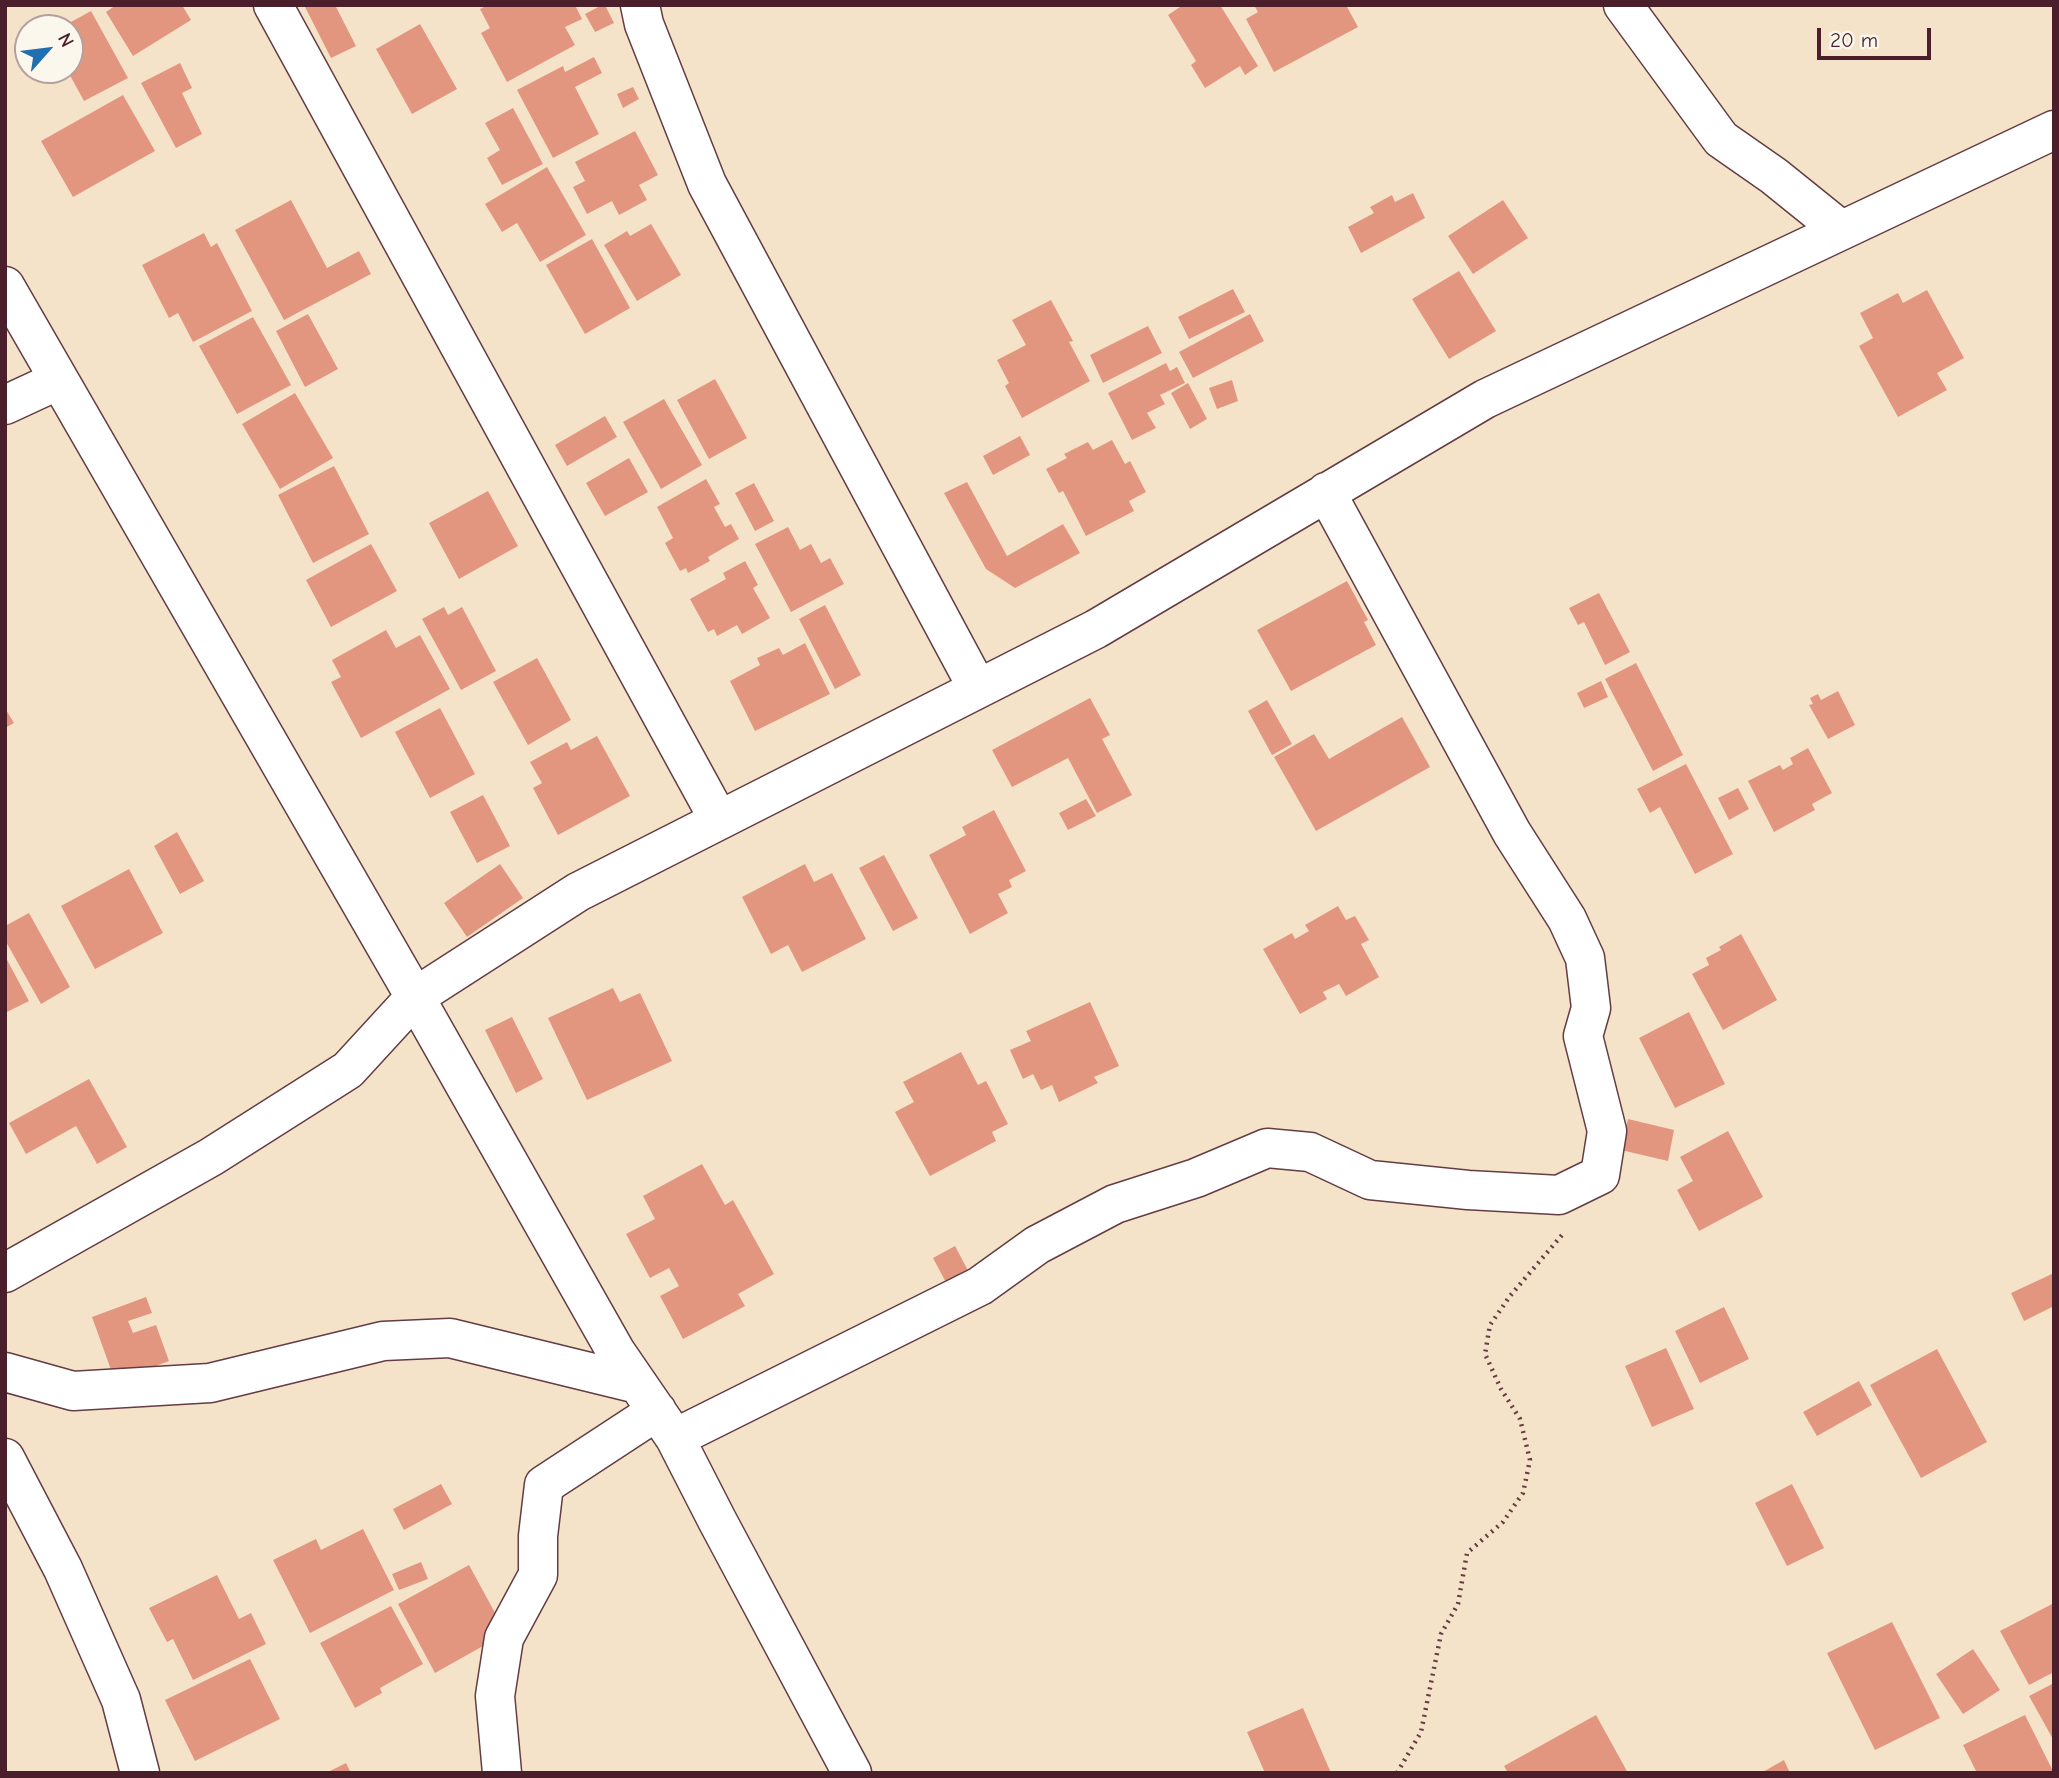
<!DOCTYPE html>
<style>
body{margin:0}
#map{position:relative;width:2059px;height:1778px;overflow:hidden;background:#f5e3c9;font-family:"Comic Neue",sans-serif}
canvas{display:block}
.frame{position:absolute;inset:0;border:7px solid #4a1f2b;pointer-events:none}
.north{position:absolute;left:14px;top:14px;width:70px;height:70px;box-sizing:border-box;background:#fbf7ec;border:2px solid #b4a19f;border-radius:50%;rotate:62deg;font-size:19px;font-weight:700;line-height:28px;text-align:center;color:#4a1f2b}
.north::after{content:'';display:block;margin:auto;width:24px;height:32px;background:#1f6fb2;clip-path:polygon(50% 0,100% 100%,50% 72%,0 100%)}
.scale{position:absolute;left:1817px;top:28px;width:114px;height:32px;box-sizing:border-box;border:4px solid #4a1f2b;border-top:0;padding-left:9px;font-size:21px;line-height:24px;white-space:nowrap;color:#4a1f2b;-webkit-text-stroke:5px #fbf7ec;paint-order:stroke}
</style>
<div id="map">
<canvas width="2059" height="1778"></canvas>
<div class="frame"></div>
<div class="north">N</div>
<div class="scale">20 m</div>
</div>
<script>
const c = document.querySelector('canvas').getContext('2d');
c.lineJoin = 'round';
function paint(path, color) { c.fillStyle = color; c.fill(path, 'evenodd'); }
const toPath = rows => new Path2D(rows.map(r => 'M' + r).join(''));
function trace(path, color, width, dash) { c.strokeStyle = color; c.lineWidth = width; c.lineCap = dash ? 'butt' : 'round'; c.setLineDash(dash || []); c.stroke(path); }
paint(toPath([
 [116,5,182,5,191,20,133,56,106,12],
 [304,5,335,5,356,46,331,58],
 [488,5,575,5,582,19,565,27,575,45,507,82,481,33,490,28,480,9],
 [602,5,605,5,614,23,595,32,585,14],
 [1183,5,1220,5,1258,66,1245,75,1240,66,1205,88,1191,65,1196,61,1168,15],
 [1254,5,1346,5,1358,27,1274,72,1246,19,1258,12],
 [91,11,128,78,84,101,67,70,70,70,70,28,60,28],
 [420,24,457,89,412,114,376,49],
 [594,57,602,73,575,87,599,134,553,158,517,90,563,66,565,72],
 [180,63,192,88,182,93,202,134,176,148,141,83],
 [633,87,639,99,623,108,617,94],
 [123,95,155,151,73,197,41,141],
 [513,108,543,164,502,185,487,158,500,150,485,123],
 [635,131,658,175,639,185,647,200,619,215,612,201,587,214,573,187,585,181,575,162],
 [547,167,586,235,540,262,517,223,502,232,485,204],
 [1413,193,1425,218,1361,253,1348,227,1374,213,1370,207,1392,195,1395,202],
 [291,200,327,268,359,251,371,274,284,320,235,230],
 [1503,200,1528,238,1473,274,1448,236],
 [651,224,681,275,637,301,604,245,627,231,630,236],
 [204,233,211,247,217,243,252,311,193,342,178,313,169,318,142,265],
 [592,239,630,308,585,334,546,265],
 [1459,271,1496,331,1449,359,1412,299],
 [1233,289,1245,312,1189,339,1178,317],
 [1927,290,1964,358,1937,373,1947,390,1898,417,1859,346,1873,338,1860,313,1898,293,1903,303],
 [1051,300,1073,341,1069,342,1090,381,1022,418,1005,386,1009,383,997,360,1026,345,1012,320],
 [308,314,338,369,305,387,276,331],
 [1250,314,1264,341,1193,378,1179,352],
 [253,317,291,385,237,414,199,346],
 [1148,326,1162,353,1103,383,1090,355],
 [1166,363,1170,371,1177,367,1185,383,1160,395,1165,404,1147,413,1156,428,1132,440,1108,393],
 [715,379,747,438,709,459,677,400],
 [1232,380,1238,401,1217,409,1209,388],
 [1188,383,1207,419,1190,429,1171,393],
 [295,393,333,458,280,489,242,424],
 [664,399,702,465,661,489,623,422],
 [605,416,617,437,567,466,555,445],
 [1020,436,1030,455,993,475,983,456],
 [1112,440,1125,464,1130,461,1146,492,1129,501,1134,511,1086,536,1063,491,1059,493,1046,469,1067,458,1064,454,1088,442,1093,450],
 [629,458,648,492,605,516,586,483],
 [334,466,369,534,313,563,278,495],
 [706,479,720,504,714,507,725,527,731,524,739,539,708,557,710,561,688,573,686,568,680,571,665,543,673,538,657,507],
 [967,482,1007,556,1063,524,1080,553,1015,588,986,569,944,493],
 [754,483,774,521,755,531,735,493],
 [488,491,518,546,459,579,429,523],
 [788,527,800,550,811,544,821,563,830,558,844,584,791,612,755,544],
 [371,544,397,591,331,627,306,580],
 [745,561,758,585,753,588,770,618,742,634,737,625,717,636,714,629,708,632,690,599,726,579,723,573],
 [1347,581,1368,620,1364,622,1376,645,1291,691,1257,630],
 [1599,593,1630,652,1605,665,1584,622,1578,625,1569,608],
 [825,605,861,675,835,689,799,619],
 [444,607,448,615,462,607,496,671,461,690,422,619],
 [386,630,396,648,420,635,450,689,361,738,331,682,341,677,332,660],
 [805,643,830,694,755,731,730,681,760,665,757,658,779,648,783,655],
 [537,658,571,720,528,745,493,682],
 [1636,663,1683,755,1653,771,1605,679],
 [1601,681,1608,697,1584,708,1577,693],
 [1838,691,1855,725,1828,739,1809,705,1813,704,1810,698,1818,694,1821,700],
 [1090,698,1110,735,1102,739,1132,795,1097,813,1068,758,1012,787,992,750],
 [1267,700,1292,744,1272,755,1248,711],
 [5,708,14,723,5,728],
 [440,708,475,774,430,798,395,732],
 [1402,717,1430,767,1316,831,1274,757,1314,734,1329,759],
 [597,736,630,796,558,835,533,788,542,783,530,762,567,742,571,750],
 [1808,748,1832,793,1812,804,1815,810,1774,832,1748,781,1780,765,1783,770,1793,764,1790,758],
 [1686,764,1733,854,1695,874,1660,807,1650,813,1637,789],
 [1738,788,1749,809,1729,820,1718,798],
 [483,795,510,846,477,863,450,812],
 [1086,799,1096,816,1068,830,1059,813],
 [994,810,1026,871,1009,880,1012,887,998,894,1008,913,970,934,929,855,966,835,962,827],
 [177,832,204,881,180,894,154,846],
 [884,855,918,918,893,931,859,868],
 [500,864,523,898,467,937,444,903],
 [805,864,814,882,832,873,866,939,802,972,788,945,771,954,742,897],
 [129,869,163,933,95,969,61,906],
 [1338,906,1346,920,1355,916,1369,940,1361,944,1379,977,1346,996,1339,984,1323,992,1327,999,1300,1014,1263,949,1292,933,1295,939,1309,931,1305,925],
 [29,913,70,987,41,1004,5,940,5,926],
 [1741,934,1777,1000,1723,1030,1692,974,1709,965,1706,958,1721,950,1719,947],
 [5,956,29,1001,5,1013],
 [613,988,620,1002,640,993,672,1061,587,1100,548,1018],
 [1090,1002,1119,1066,1094,1077,1098,1083,1059,1102,1052,1085,1041,1090,1033,1074,1023,1079,1010,1050,1031,1041,1026,1031],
 [1689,1012,1725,1084,1675,1108,1639,1038],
 [512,1017,543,1079,516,1093,485,1030],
 [961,1052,978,1085,986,1081,1008,1124,992,1132,996,1141,930,1176,895,1112,914,1102,903,1082],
 [89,1079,127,1147,97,1164,76,1126,26,1154,9,1123],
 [1628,1119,1674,1130,1668,1161,1621,1150],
 [1728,1131,1763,1197,1699,1231,1677,1190,1693,1181,1680,1157],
 [702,1164,725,1205,733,1200,774,1274,738,1294,745,1306,683,1339,660,1296,679,1286,669,1268,650,1278,626,1234,655,1219,643,1196],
 [955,1246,972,1278,950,1290,933,1258],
 [2054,1273,2054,1306,2024,1321,2011,1293],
 [146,1297,152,1313,128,1321,133,1333,156,1325,169,1361,115,1381,92,1317],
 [1724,1307,1749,1359,1700,1383,1675,1331],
 [1666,1348,1694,1409,1652,1427,1625,1366],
 [1937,1349,1987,1442,1921,1478,1870,1385],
 [1859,1381,1872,1405,1817,1436,1803,1412],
 [441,1484,452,1504,404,1530,393,1509],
 [1792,1484,1824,1548,1787,1566,1755,1503],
 [363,1529,394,1590,310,1633,273,1560,316,1539,321,1550],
 [421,1562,428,1579,399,1590,392,1574],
 [469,1565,506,1633,435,1673,398,1604],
 [217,1575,239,1619,251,1613,266,1644,193,1680,173,1639,167,1642,149,1608],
 [2054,1603,2054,1672,2029,1685,2000,1631],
 [391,1606,423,1664,380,1688,382,1693,355,1708,320,1643],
 [1892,1622,1940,1718,1875,1750,1827,1653],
 [1973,1649,2000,1690,1963,1714,1936,1674],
 [250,1659,280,1719,195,1761,165,1700],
 [2054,1683,2054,1741,2029,1696],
 [1303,1708,1331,1773,1265,1773,1247,1732],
 [1596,1715,1628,1773,1508,1773,1504,1766],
 [2025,1715,2054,1773,1977,1773,1963,1745],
 [1784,1760,1790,1773,1761,1773],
 [346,1763,351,1773,326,1773]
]), '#e3967f');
const minor = toPath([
 [273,5,719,820],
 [640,5,644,24,707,184,978,689],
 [1623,5,1721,139,1774,176,1841,230],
 [5,286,415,997,616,1352,675,1438,717,1520,852,1773],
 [5,405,59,380],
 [5,1273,211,1157,348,1070,415,997,578,892,1096,629,1485,399,2054,130],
 [5,1372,73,1391,210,1383,383,1341,450,1338,638,1384],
 [675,1438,980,1286,1037,1245,1115,1204,1196,1178,1267,1148,1310,1152,1370,1180,1468,1190,1559,1195,1600,1175,1607,1131,1583,1036,1591,1008,1585,958,1567,919,1512,833,1326,492],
 [5,1458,63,1569,121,1700,140,1773],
 [502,1773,495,1696,504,1638,538,1575,538,1536,544,1485,657,1411]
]);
trace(minor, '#643c43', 41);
trace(toPath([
 [1397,1773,1421,1732,1441,1634,1458,1604,1467,1553,1503,1522,1523,1493,1530,1460,1520,1419,1501,1389,1485,1354,1490,1325,1510,1296,1562,1235]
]), '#643c43', 4.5, [2, 5]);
trace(minor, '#fff', 38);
</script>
